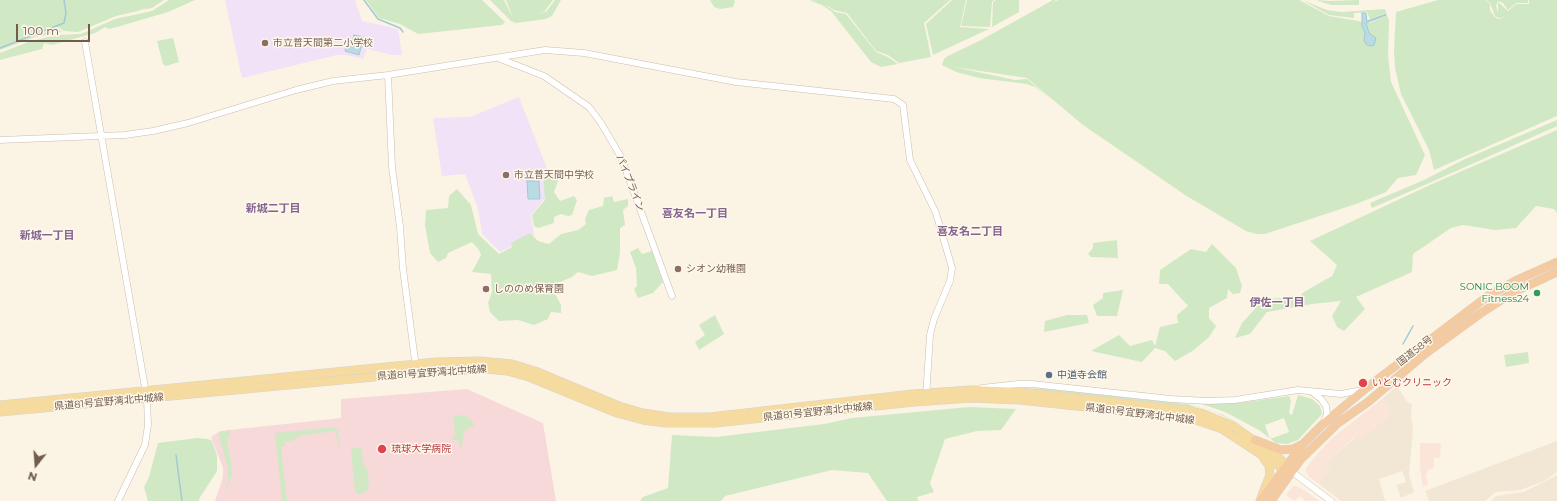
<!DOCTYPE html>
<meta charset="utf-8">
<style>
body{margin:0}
#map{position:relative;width:1557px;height:501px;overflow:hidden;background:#fbf4e5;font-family:Montserrat,sans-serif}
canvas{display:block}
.north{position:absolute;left:16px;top:445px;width:40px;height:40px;-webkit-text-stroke:3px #fef8eb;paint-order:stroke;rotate:197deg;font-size:11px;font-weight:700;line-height:16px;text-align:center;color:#725c4b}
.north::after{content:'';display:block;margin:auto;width:14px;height:18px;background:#725c4b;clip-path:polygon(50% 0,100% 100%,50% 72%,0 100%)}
.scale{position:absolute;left:16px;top:24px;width:74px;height:18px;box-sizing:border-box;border:2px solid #725c4b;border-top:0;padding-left:5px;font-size:12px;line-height:14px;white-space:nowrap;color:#725c4b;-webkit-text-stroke:3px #fef8eb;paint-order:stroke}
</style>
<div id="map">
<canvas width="1557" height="501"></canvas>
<div class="north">N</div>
<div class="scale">100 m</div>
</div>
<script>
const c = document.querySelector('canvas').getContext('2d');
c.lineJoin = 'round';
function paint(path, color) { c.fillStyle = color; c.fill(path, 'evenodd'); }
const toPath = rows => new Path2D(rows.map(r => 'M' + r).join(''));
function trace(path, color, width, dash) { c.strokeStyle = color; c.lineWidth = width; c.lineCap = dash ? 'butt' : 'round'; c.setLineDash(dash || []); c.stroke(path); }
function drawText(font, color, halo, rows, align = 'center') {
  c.font = font + ' Montserrat,"Noto Sans JP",sans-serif'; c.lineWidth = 3; c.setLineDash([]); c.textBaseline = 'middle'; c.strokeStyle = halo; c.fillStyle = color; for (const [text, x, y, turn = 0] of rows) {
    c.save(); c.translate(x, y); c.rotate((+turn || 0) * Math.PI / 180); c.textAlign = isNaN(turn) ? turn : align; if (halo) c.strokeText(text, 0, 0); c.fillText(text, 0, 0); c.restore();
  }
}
paint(toPath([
 [1397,386,1408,403,1412,404,1411,416,1413,429,1409,475,1414,492,1401,498,1396,485,1406,482,1402,471,1379,479,1385,501,1341,501,1319,484,1330,469,1324,464,1356,437,1360,441,1392,413,1382,399],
 [1557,441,1557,472,1542,482,1520,490,1496,492,1485,501,1429,501,1425,491],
 [1557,475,1557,501,1491,501,1496,496,1524,492]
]), '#f2e6d4');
paint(toPath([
 [1382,399,1393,413,1360,442,1355,437,1324,464,1330,469,1319,484,1309,477,1306,471,1306,468,1320,451,1332,438],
 [1420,443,1441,443,1440,458,1434,458,1434,468,1429,469,1426,475,1428,485,1423,487,1420,469],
 [1296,486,1304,490,1319,501,1306,501,1299,496,1295,501,1286,495,1292,487]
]), '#fbe5d9');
paint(toPath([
 [225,0,355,0,362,21,398,29,402,55,392,55,367,49,363,59,346,55,337,55,242,78],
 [519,97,546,166,547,196,531,215,534,235,500,252,482,234,478,208,465,174,442,176,433,118,470,117]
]), '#f1e2f7');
paint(toPath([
 [467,389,543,423,556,501,215,501,223,477,223,468,211,437,220,431,341,418,341,399]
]), '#f8d9da');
paint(toPath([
 [0,0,164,0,152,8,142,10,148,7,138,11,116,16,78,32,64,31,58,27,27,37,13,43,58,28,62,32,35,37,0,50],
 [169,0,195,0,168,12,117,27,109,29,105,27,95,33,52,45,44,43,42,49,0,60,0,53,31,41,57,35,81,34,115,19,152,11],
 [366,0,482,0,505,22,502,25,418,34,400,24,379,18],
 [490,0,504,0,513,18,506,0,553,0,544,12,537,14,546,12,555,0,561,0,552,16,546,19,516,23,511,21],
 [710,0,734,0,735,1,733,7,720,9,714,7],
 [809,0,950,0,924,23,931,57,899,63,888,55,876,51,847,13,834,10,824,4,835,12,846,14,876,52,888,57,898,64,881,67,871,62,831,11,822,5,810,1,819,2],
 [952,0,966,0,960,27,989,29,933,55,926,24],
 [967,0,994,0,992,2,990,27,961,26],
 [996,0,1019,0,1019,12,992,27,993,2],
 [1053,0,1056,0,1054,2,1058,0,1299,0,1329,16,1370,23,1387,15,1386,13,1370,19,1367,12,1354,13,1354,18,1329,15,1302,0,1327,10,1341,12,1385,9,1389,21,1388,55,1391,82,1425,155,1416,175,1398,178,1386,192,1356,204,1265,234,1256,234,1246,231,1185,195,1140,164,1083,125,1027,78,954,67,1015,80,1027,79,1051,99,1035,87,1027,84,979,78,956,72,942,65,944,59,946,57,981,40],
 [1316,0,1330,1,1359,0,1359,5,1331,5],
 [1438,0,1485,0,1490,4,1490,10,1494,16,1498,19,1504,18,1502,16,1503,18,1499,18,1495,16,1490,3,1486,0,1528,0,1528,3,1516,3,1508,10,1503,3,1498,1,1496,6,1498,13,1498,2,1508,11,1516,4,1529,4,1529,0,1557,0,1557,116,1434,170,1429,150,1401,94,1395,68,1394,50,1396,12],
 [173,38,179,62,166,66,163,64,157,41],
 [1557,120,1557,126,1445,176,1372,208,1370,203,1424,180,1463,160],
 [1557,130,1557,213,1554,209,1536,206,1516,228,1495,230,1463,225,1451,228,1413,254,1412,272,1356,297,1365,309,1344,331,1337,327,1332,316,1341,301,1312,304,1267,312,1250,334,1235,338,1242,323,1264,299,1299,297,1304,292,1332,276,1337,265,1310,241,1432,184],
 [548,169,560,175,554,192,560,201,574,196,577,200,572,215,568,216,561,214,554,217,554,223,538,228,534,226,532,215,545,200,543,172],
 [457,189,471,205,478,234,499,254,512,247,511,243,530,233,538,241,549,244,561,234,578,230,586,224,585,219,589,210,603,206,604,198,612,196,614,202,628,199,628,206,623,210,625,225,620,228,620,253,617,270,592,276,578,272,572,277,551,286,561,305,561,313,551,312,548,319,534,325,518,320,499,321,490,312,488,303,492,292,491,274,472,272,481,255,479,250,472,242,448,253,446,258,438,262,430,253,425,225,426,210,448,208,449,196],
 [1117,240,1118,258,1091,257,1088,254,1093,248,1093,243],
 [1212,244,1236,268,1242,286,1240,293,1233,294,1228,289,1227,298,1209,308,1209,318,1216,326,1209,337,1194,350,1175,361,1165,351,1155,348,1142,362,1091,351,1119,335,1130,346,1152,340,1155,346,1160,327,1178,323,1177,315,1188,306,1168,284,1159,284,1160,270,1191,249,1206,252],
 [638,248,642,254,652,251,663,282,653,293,638,298,634,289,637,286,636,268,630,252],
 [1123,290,1117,316,1097,316,1093,305,1103,298,1103,293],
 [715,315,724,334,699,350,695,342,705,335,699,325],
 [1067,315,1087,315,1089,323,1044,332,1045,321],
 [1528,352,1529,363,1506,367,1504,355],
 [1037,388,1187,404,1221,414,1246,427,1217,413,1195,407,1031,389],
 [1298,395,1312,399,1320,406,1322,414,1298,440,1287,444,1276,443,1259,430,1225,412,1202,404,1239,403,1289,396,1291,401,1289,413,1292,415],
 [1284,418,1289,432,1270,439,1265,425],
 [969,407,1016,409,1001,430,977,431,945,439,930,483,934,492,917,497,918,501,887,501,868,473,832,470,725,496,721,501,640,501,643,497,668,488,672,435,716,437,824,424,852,418],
 [453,415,466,416,473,422,474,426,466,429,464,433,461,450,458,440,451,440,455,434],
 [334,427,338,431,340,450,335,431,299,436,295,440,285,442,285,446,281,447,287,501,282,501,275,433],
 [230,430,230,436,227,437,227,441,231,461,232,475,224,495,228,481,228,467,219,437,220,432],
 [197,438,208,439,212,441,217,455,217,471,199,499,199,501,148,501,144,487,149,477,158,443],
 [353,448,362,448,363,464,367,469,369,480,368,490,359,495,355,492,351,452]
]), '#d1e8c4');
const water = toPath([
 [1362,13,1366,13,1367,21,1386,14,1386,15,1366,23,1369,33,1376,38,1374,45,1372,46,1367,45,1364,41,1365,32,1362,27,1362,13],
 [354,35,364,37,359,55,345,51,347,42,352,43,354,35],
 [527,181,539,181,540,199,528,199,527,181]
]);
paint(water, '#badbe4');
trace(water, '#a1cad5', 1);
trace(toPath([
 [364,0,378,19,400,28,403,32],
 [0,48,64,23,66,13,64,0],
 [1403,344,1413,326],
 [176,455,182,501]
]), '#a1cad5', 1.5);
const tertiary = toPath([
 [85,42,147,399,148,425,145,445,118,501],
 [498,58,544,76,589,107,601,123,621,157,672,296],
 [388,75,392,167,400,227,403,269,416,368],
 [0,140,125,135,153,131,188,123,296,90,333,81,388,75,545,50,584,53,736,82,894,99,903,105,910,160,936,213,952,268,950,281,934,319,930,335,926,397],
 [982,388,1018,384,1032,384,1171,399,1208,401,1235,400,1298,390,1341,394,1362,390],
 [1312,392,1321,399,1326,406,1327,414,1324,422],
 [1291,471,1331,501]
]);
const primary = toPath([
 [0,405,437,362,479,361,512,364,535,371,619,406,643,413,669,417,710,417,913,394,971,390,1021,392,1185,410,1203,414,1233,426,1279,458,1291,470],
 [0,412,416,373,486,369,507,371,529,377,617,413,643,420,666,423,715,423,914,402,971,398,1020,400,1180,417,1199,421,1222,429,1283,469,1291,471],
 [1261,498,1270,475,1269,466,1263,457]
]);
const trunk = toPath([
 [1255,440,1281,450,1293,449,1301,445],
 [1260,501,1303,444,1322,425,1365,389,1488,296,1517,280,1557,262],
 [1271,501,1301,459,1338,423,1368,402,1426,353,1481,313,1514,292,1557,272]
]);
trace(tertiary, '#ccbcac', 7);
trace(primary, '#d8d1cd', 9);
trace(trunk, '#d8d1cd', 9);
trace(tertiary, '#fff', 6);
trace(primary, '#f6dba1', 8);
trace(trunk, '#f4caa0', 8);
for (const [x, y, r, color] of [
 [265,43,4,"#8d6e63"],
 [506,175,4,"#8d6e63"],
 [678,269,4,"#8d6e63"],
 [486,289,4,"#8d6e63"],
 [1537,293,4,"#2e9e5b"],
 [1049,375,4,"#5c6f8a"],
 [1363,383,5,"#e0444e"],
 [382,449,5,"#e0444e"]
]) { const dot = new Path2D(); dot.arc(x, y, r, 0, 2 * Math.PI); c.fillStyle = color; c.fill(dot); trace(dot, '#fef8eb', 1.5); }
drawText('10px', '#785e54', '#fef8eb', [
 ["市立普天間第二小学校",273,43],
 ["市立普天間中学校",514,175],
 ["シオン幼稚園",686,269],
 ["しののめ保育園",494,289]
], 'left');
drawText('10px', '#725c4b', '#fef8eb', [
 ["パイプライン",630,183,68],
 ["国道58号",1415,351,-38],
 ["県道81号宜野湾北中城線",432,373,-4],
 ["県道81号宜野湾北中城線",109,402,-5],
 ["県道81号宜野湾北中城線",818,412,-6],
 ["県道81号宜野湾北中城線",1140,414,7]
]);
drawText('10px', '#27864d', '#fef8eb', [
 ["SONIC BOOM",1529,287],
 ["Fitness24",1529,299]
], 'right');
drawText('10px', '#4e5e75', '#fef8eb', [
 ["中道寺会館",1057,375]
], 'left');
drawText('10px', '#be3a42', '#fef8eb', [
 ["いとむクリニック",1372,383],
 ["琉球大学病院",391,449]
], 'left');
drawText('bold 11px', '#83638f', '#fef8eb', [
 ["新城二丁目",273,209],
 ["喜友名一丁目",695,214],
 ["喜友名二丁目",970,232],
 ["新城一丁目",47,236],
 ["伊佐一丁目",1277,303]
]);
</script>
